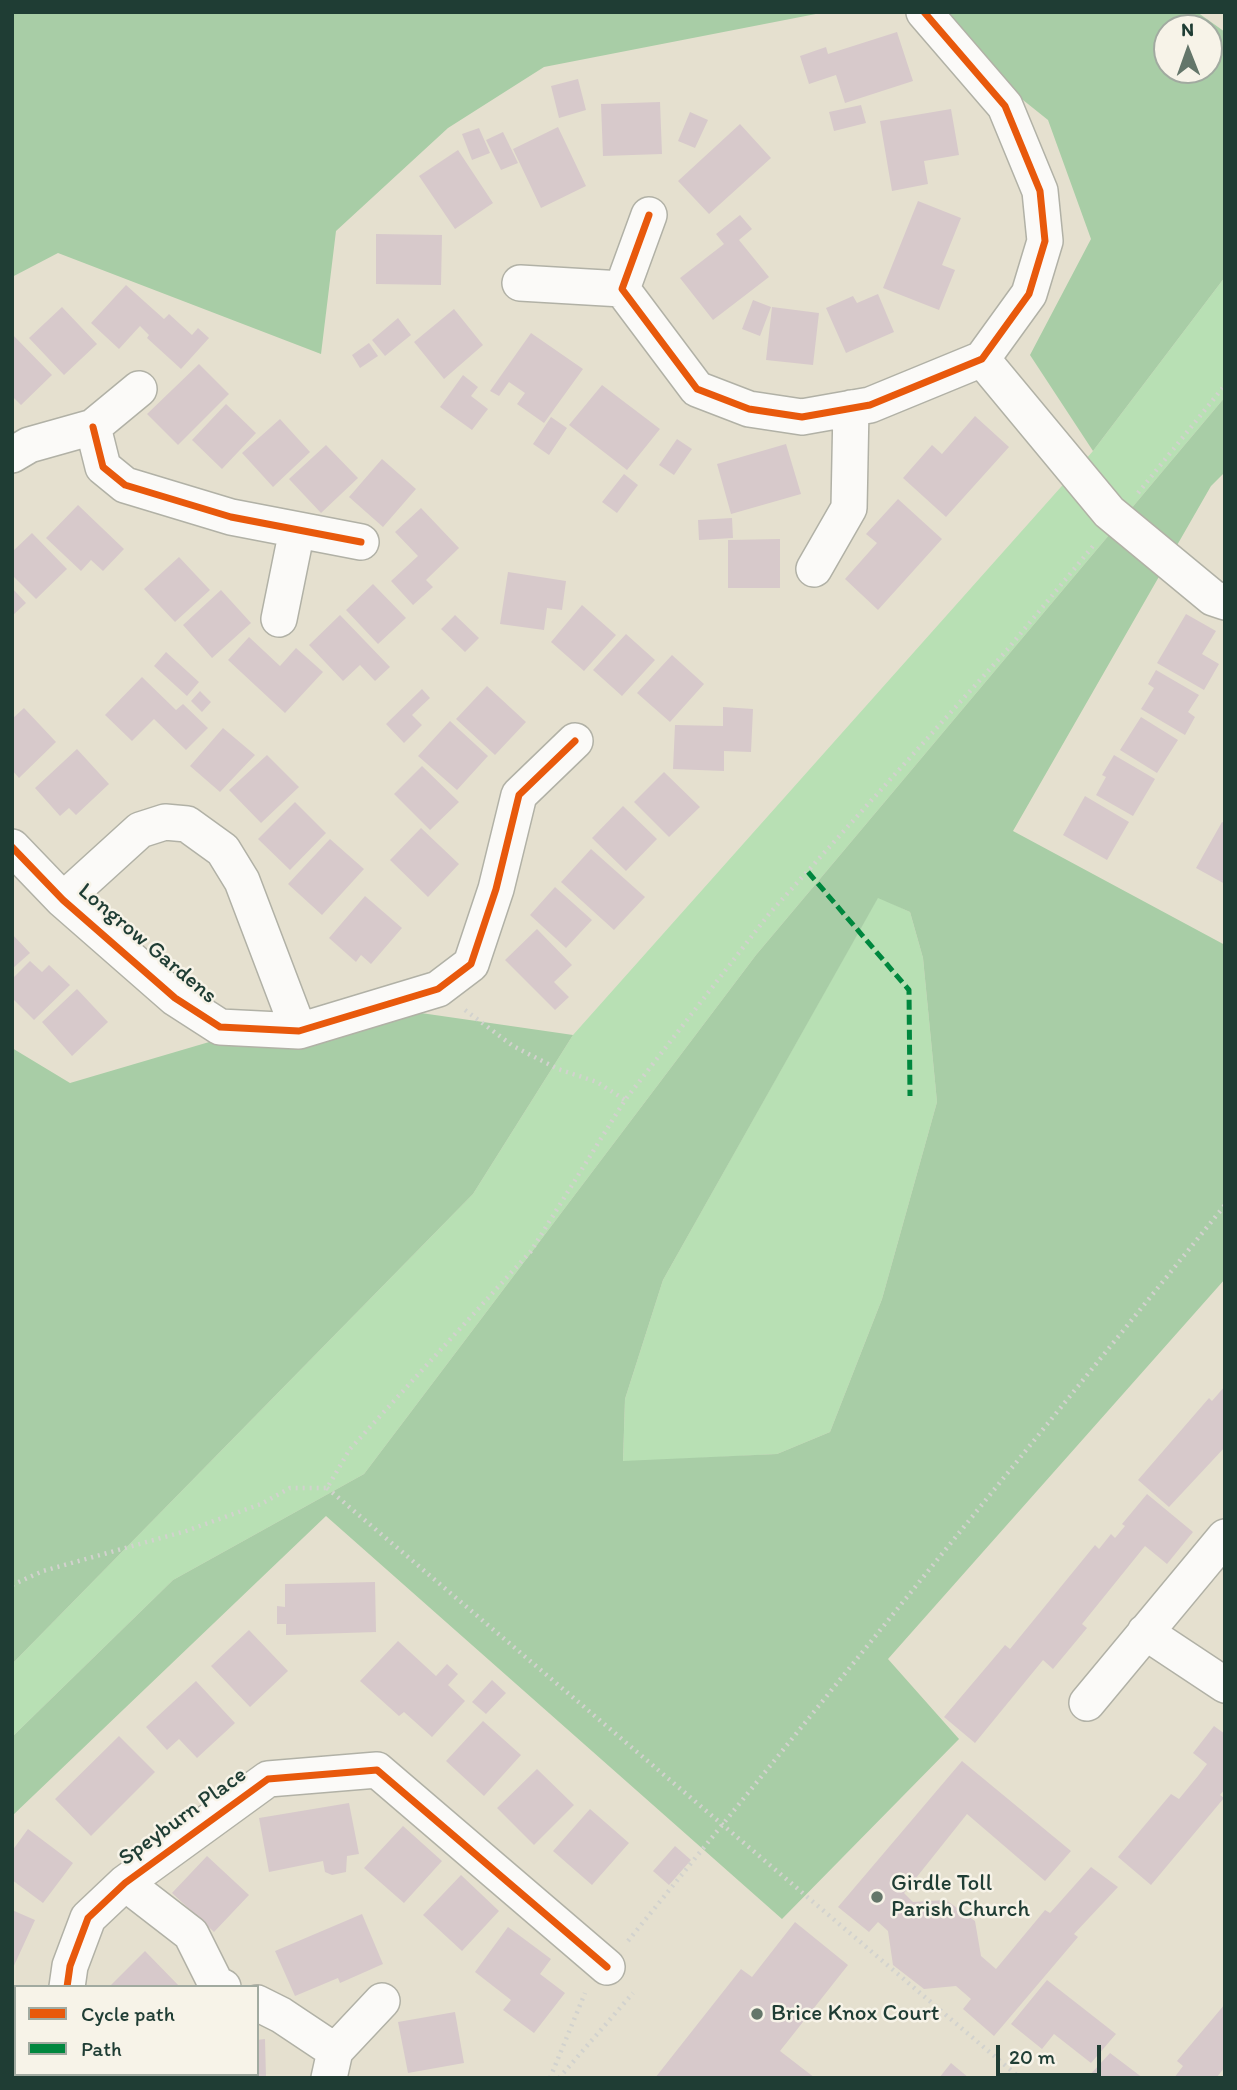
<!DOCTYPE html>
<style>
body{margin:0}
#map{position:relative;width:1237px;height:2090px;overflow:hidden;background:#e5e0cf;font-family:Itim,sans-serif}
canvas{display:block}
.frame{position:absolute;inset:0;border:14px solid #1f3d34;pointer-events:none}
.legend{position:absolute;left:14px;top:1985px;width:245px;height:91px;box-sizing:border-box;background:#f7f3e8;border:2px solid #a1aaa0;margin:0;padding:9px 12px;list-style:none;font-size:21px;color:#1f3d34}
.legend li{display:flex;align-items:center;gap:14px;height:35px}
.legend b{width:35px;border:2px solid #a1aaa0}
.north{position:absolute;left:1153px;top:14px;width:70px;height:70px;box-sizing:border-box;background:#f7f3e8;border:2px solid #a1aaa0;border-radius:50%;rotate:359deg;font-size:19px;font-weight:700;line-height:28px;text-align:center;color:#1f3d34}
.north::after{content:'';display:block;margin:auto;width:24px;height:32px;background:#64766a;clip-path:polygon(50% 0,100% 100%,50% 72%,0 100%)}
.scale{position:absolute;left:996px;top:2045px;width:105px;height:32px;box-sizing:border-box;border:4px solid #1f3d34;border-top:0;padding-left:9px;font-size:21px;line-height:24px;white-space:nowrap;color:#1f3d34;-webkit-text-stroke:5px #f7f3e8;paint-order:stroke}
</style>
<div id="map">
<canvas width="1237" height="2090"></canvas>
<div class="frame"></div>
<ul class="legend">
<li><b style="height:9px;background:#e8590c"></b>Cycle path</li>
<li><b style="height:9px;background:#00873e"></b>Path</li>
</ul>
<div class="north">N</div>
<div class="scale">20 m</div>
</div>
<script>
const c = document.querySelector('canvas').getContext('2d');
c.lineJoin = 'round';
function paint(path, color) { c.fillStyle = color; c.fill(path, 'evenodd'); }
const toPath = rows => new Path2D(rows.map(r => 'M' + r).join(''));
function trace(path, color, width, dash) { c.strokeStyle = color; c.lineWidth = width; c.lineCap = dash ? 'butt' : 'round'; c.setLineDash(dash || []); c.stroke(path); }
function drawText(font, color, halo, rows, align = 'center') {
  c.font = font + ' Itim,sans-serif'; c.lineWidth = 5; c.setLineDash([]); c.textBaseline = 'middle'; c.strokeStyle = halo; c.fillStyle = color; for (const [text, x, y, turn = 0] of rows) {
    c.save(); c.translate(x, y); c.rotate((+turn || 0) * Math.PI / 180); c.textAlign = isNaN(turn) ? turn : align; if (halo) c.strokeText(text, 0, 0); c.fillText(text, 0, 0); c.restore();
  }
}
paint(toPath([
 [1225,277,1225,397,756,955,364,1474,173,1580,12,1737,12,1664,473,1194,573,1035,1093,451],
 [878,897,910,912,923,958,937,1102,882,1299,830,1432,777,1454,623,1462,625,1399,663,1280]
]), '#b8e0b4');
paint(toPath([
 [12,12,826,12,544,67,448,128,336,231,321,354,58,253,12,277],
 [913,12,1197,12,1225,32,1225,277,1093,451,1030,355,1091,239,1048,120],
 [1167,28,1209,28,1209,70,1167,70],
 [1225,397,1225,472,1211,486,1013,831,1225,945,1225,1279,888,1659,959,1739,782,1919,326,1516,12,1816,12,1737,173,1580,364,1474,756,955],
 [878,898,910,912,923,958,937,1102,882,1299,830,1432,777,1454,623,1461,625,1399,663,1280],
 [345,1002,573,1035,473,1194,12,1664,12,1048,70,1083]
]), '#a8cda6');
paint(toPath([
 [897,32,913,81,845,103,836,75,809,84,800,56,826,47,828,54],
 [578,79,586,110,559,118,551,86],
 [660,102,662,154,603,156,601,104],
 [861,105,866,123,834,131,829,112],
 [951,109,959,155,924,161,928,184,892,191,880,121],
 [690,112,708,120,695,148,678,141],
 [740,124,771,158,709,214,678,181],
 [558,127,586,186,541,208,513,149],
 [479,128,490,153,472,160,462,134],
 [503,132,518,163,501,170,486,140],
 [458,150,493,203,455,229,419,176],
 [918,201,961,218,942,265,955,270,939,310,883,288],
 [740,215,752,229,739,240,769,277,713,320,680,278,724,244,716,234],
 [376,234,442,235,441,285,376,284],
 [126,285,164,319,169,314,192,335,198,328,209,338,181,369,147,338,149,335,140,326,119,349,91,323],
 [878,294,894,332,846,353,826,308,853,296,857,303],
 [753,300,771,307,760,336,742,329],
 [62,307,97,344,64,375,29,338],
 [772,307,819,313,813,365,766,360],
 [454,309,483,345,444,379,414,342],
 [398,318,411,335,385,356,372,340],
 [531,333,583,369,544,423,517,404,525,393,509,382,499,396,490,391],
 [12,334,52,375,21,405,12,396],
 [369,343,378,356,360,368,352,355],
 [199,364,229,394,178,445,147,414],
 [463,375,478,387,471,396,488,409,472,430,440,407],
 [602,385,660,429,627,470,569,425],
 [226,404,256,433,222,469,192,440],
 [975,416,1009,447,946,517,903,478,932,445,942,454],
 [551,417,567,428,549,455,533,444],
 [280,419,310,452,273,487,242,453],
 [677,439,692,449,674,475,659,465],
 [786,444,801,494,731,514,717,464],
 [326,445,358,478,321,513,289,479],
 [382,459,416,489,383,527,349,497],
 [624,474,638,485,617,513,602,502],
 [898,499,942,539,878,610,845,579,877,543,866,534],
 [78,505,124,549,103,571,91,560,81,571,46,538],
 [421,508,459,548,426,580,433,587,413,605,391,581,418,556,395,532],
 [732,518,733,538,699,540,698,520],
 [32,533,67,569,36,599,12,575,12,552],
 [780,539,780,588,728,588,728,540],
 [179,557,210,590,175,622,144,589],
 [508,572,566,581,562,610,547,608,544,630,500,624],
 [373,584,406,618,378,644,346,610],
 [12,588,26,603,12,616],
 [221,590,251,623,212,658,183,625],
 [582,605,616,635,584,671,551,642],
 [1186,614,1216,631,1202,654,1219,664,1204,690,1157,663],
 [340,615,390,667,375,681,360,665,343,681,309,645],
 [455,615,479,638,465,652,441,629],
 [626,634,655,660,622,696,593,670],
 [249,637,280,666,296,648,323,672,285,713,228,660],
 [166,652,199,682,187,696,154,666],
 [672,655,704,684,670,722,637,693],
 [1156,670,1199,695,1188,712,1195,717,1185,735,1141,709,1154,688,1148,684],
 [142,677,176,710,183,704,208,728,186,750,154,719,132,741,105,715],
 [487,686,526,722,495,755,456,719],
 [422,689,430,698,412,715,422,725,404,743,386,724],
 [200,691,211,702,202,712,191,701],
 [723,707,753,709,751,752,724,751,724,771,673,769,675,725,723,726],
 [24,708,56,742,19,778,12,770,12,719],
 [1141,717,1178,740,1157,773,1120,750],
 [450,721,488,756,457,790,418,756],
 [223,728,255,755,220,792,190,766],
 [77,749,109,784,76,815,69,808,60,816,35,788],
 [267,755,299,787,261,823,229,790],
 [1114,755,1155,779,1133,816,1096,795,1106,777,1102,775],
 [422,766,459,802,430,830,394,794],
 [664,772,700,807,669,837,634,802],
 [1085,796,1129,822,1107,860,1063,835],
 [295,802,326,833,290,870,258,839],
 [623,806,657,839,626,871,592,838],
 [1222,822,1225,823,1225,884,1196,868],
 [421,828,459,864,428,897,390,860],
 [330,839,364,869,322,915,288,884],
 [591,849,645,897,614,930,561,882],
 [555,887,592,920,566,948,530,915],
 [365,896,402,928,371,964,361,955,356,962,329,938],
 [537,929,572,965,554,982,569,997,555,1010,505,960],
 [12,934,30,953,12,969],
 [30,961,42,972,49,965,70,985,34,1020,12,998,12,979],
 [77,989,108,1022,72,1056,42,1022],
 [1225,1386,1225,1447,1169,1507,1138,1480,1209,1398,1212,1401],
 [1147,1494,1193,1532,1167,1564,1145,1546,1082,1624,1087,1628,1053,1669,1043,1660,975,1743,944,1717,1005,1645,1010,1649,1095,1545,1099,1549,1111,1534,1115,1538,1125,1526,1122,1524],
 [375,1582,376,1632,286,1635,286,1624,277,1624,277,1606,285,1607,285,1584],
 [249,1630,288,1671,250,1707,211,1666],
 [398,1641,436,1676,447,1664,458,1674,448,1685,465,1701,432,1737,404,1712,399,1716,360,1681],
 [492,1680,506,1693,486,1714,472,1702],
 [196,1681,235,1723,197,1758,179,1739,167,1750,146,1727],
 [483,1721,521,1755,484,1796,446,1761],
 [1214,1726,1225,1734,1225,1789,1220,1795,1224,1798,1151,1885,1118,1857,1171,1794,1179,1799,1198,1776,1207,1764,1193,1753],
 [119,1736,155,1772,91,1836,55,1799],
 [962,1761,1071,1851,1045,1881,967,1814,904,1893,913,1902,946,1900,975,1921,981,1956,996,1969,1045,1910,1050,1913,1091,1867,1118,1887,1074,1934,1078,1937,994,2036,963,2009,971,1999,956,1986,924,1989,893,1965,888,1931,878,1922,869,1932,838,1907],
 [537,1769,574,1805,534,1845,497,1808],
 [349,1803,359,1854,347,1856,346,1872,332,1875,325,1872,323,1861,269,1872,259,1818],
 [590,1809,629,1843,592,1885,553,1851],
 [403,1826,442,1861,404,1903,364,1868],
 [28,1829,73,1863,43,1903,12,1880,12,1851],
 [675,1846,691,1860,669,1885,653,1871],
 [207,1856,249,1895,214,1932,172,1893],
 [461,1875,499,1911,462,1951,423,1915],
 [12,1910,35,1920,12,1970],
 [362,1914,383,1964,340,1983,338,1978,295,1996,275,1951],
 [795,1922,848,1965,780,2051,815,2078,655,2078,741,1969,752,1977],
 [508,1927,551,1959,540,1974,565,1993,534,2033,503,2010,511,2000,475,1972],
 [145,1951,180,1987,109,1987],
 [1047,1980,1116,2034,1091,2063,1054,2034,1042,2049,1011,2024],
 [1225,2004,1225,2067,1216,2078,1174,2078,1183,2066,1177,2061],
 [455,2012,464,2063,408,2073,398,2022],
 [265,2039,266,2078,215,2078,215,2074,257,2074,257,2040],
 [1110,2053,1143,2078,1087,2078],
 [951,2063,969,2078,939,2078],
 [105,2074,158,2074,158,2078,105,2078]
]), '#d7c9cb');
const minor = toPath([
 [649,215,622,289,697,389,749,409,802,417,870,405,982,359,1029,294,1045,241,1040,191,1005,106,924,12],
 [520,283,622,289],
 [982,359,1109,512,1213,598,1225,602],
 [93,427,103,467,125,485,231,517,361,542],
 [12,455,29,445,93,427,139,389],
 [814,569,849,508,851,408],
 [279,619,297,530],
 [12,847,63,900,175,998,220,1027,299,1031,438,989,471,964,496,889,519,795,575,741],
 [63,900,140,830,165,822,187,824,223,850,242,881,299,1031],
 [1145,1632,1225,1685],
 [1087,1703,1225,1537],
 [125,1883,191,1934,216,1984,223,1987],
 [67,1987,70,1966,88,1918,125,1883,268,1779,377,1770,607,1967],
 [257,2003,281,2015,335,2051],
 [57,2078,57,2074],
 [329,2078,335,2051,382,2001]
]);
trace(minor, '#b1b1a6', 38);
trace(toPath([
 [1138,493,1225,385],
 [465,1010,513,1046,558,1069,597,1082,625,1100],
 [327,1488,1020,2078],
 [12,1585,43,1571,186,1531,261,1504,290,1488,327,1488,350,1449,531,1251,625,1100,769,914,1007,650,1094,545],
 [628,1941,1225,1205],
 [550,2078,585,1993],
 [559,2078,633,1993]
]), '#d2d2ce', 4.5, [2, 5]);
trace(minor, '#fbfaf8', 35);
trace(toPath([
 [808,872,909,990,910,1096]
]), '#00873e', 5, [10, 5]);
trace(toPath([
 [649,215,622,289,697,389,749,409,802,417,870,405,982,359,1029,294,1045,241,1040,191,1005,106,924,12],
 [93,427,103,467,125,485,231,517,361,542],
 [12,847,63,900,175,998,220,1027,299,1031,438,989,471,964,496,889,519,795,575,741],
 [67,1987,70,1966,88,1918,125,1883,268,1779,377,1770,607,1967]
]), '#e8590c', 7);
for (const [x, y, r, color] of [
 [877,1897,7,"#64766a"],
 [757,2014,7,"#64766a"]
]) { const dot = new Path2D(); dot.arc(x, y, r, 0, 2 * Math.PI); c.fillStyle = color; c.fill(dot); trace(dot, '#f7f3e8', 2.5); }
drawText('23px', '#1f3d34', '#f7f3e8', [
 ["Longrow Gardens",147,944,40],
 ["Speyburn Place",183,1817,-36]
]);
drawText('23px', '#1f3d34', '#f7f3e8', [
 ["Girdle Toll",891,1884],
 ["Parish Church",891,1910],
 ["Brice Knox Court",771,2014]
], 'left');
</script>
